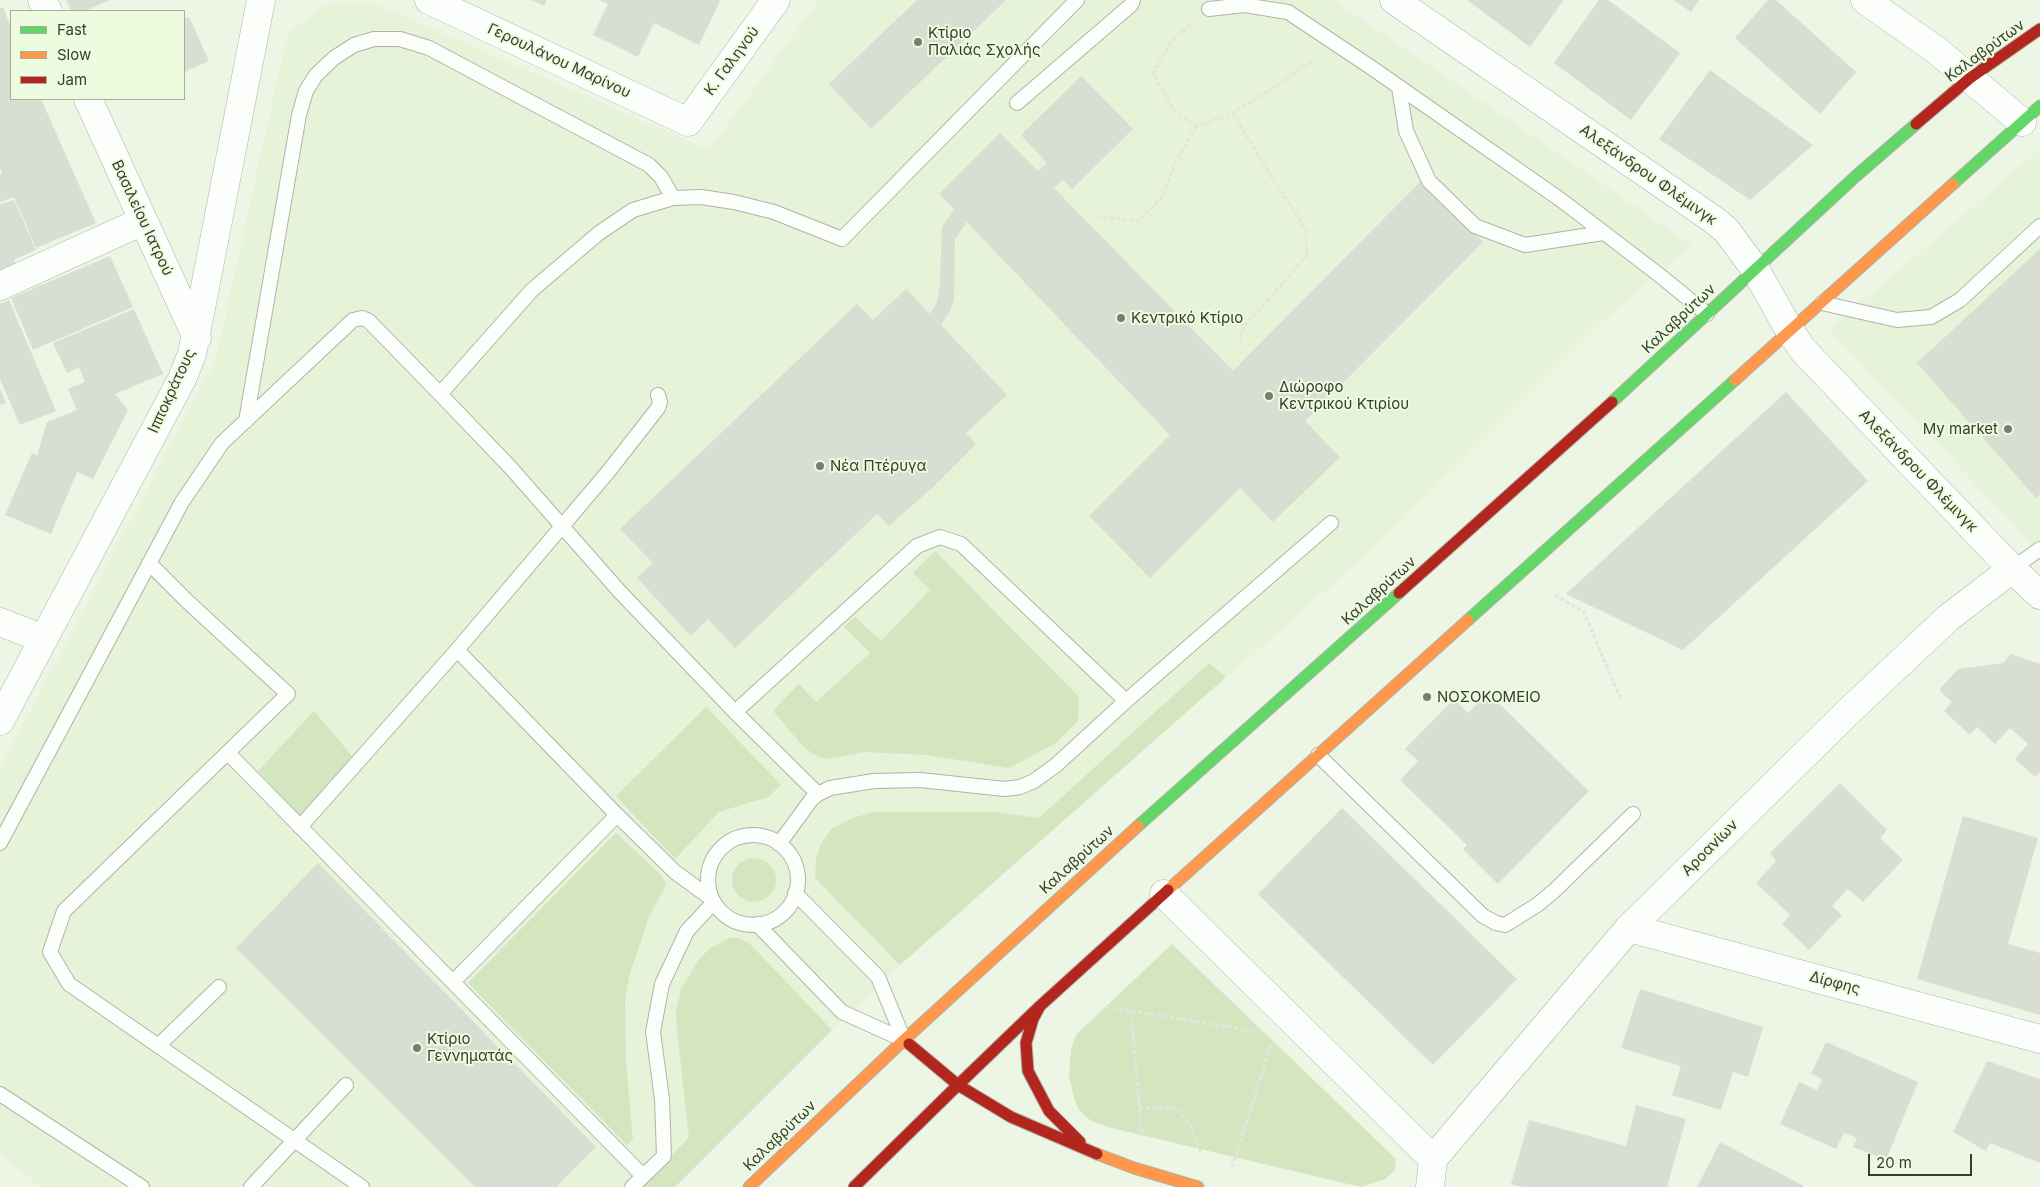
<!DOCTYPE html>
<meta charset="utf-8">
<style>
body{margin:0}
#map{position:relative;width:2040px;height:1187px;overflow:hidden;background:#edf5e5;font-family:Inter,sans-serif}
canvas{display:block}
.legend{position:absolute;left:10px;top:10px;width:175px;height:90px;box-sizing:border-box;background:#edfbdf;border:1px solid #a4af9a;margin:0;padding:6px 9px;list-style:none;font-size:15px;color:#373d32}
.legend li{display:flex;align-items:center;gap:10px;height:25px}
.legend b{width:25px;border:1px solid #a4af9a}
.scale{position:absolute;left:1868px;top:1154px;width:104px;height:22px;box-sizing:border-box;border:2px solid #373d32;border-top:0;padding-left:6px;font-size:15px;line-height:18px;white-space:nowrap;color:#373d32;-webkit-text-stroke:4px #edfbdf;paint-order:stroke}
</style>
<div id="map">
<canvas width="2040" height="1187"></canvas>
<ul class="legend">
<li><b style="height:6px;background:#63d668"></b>Fast</li>
<li><b style="height:6px;background:#ff974d"></b>Slow</li>
<li><b style="height:6px;background:#b3261e"></b>Jam</li>
</ul>
<div class="scale">20 m</div>
</div>
<script>
const c = document.querySelector('canvas').getContext('2d');
c.lineJoin = 'round';
function paint(path, color) { c.fillStyle = color; c.fill(path, 'evenodd'); }
const toPath = rows => new Path2D(rows.map(r => 'M' + r).join(''));
function trace(path, color, width, dash) { c.strokeStyle = color; c.lineWidth = width; c.lineCap = dash ? 'butt' : 'round'; c.setLineDash(dash || []); c.stroke(path); }
function drawText(font, color, halo, rows, align = 'center') {
  c.font = font + ' Inter,sans-serif'; c.lineWidth = 4; c.setLineDash([]); c.textBaseline = 'middle'; c.strokeStyle = halo; c.fillStyle = color; for (const [text, x, y, turn = 0] of rows) {
    c.save(); c.translate(x, y); c.rotate((+turn || 0) * Math.PI / 180); c.textAlign = isNaN(turn) ? turn : align; if (halo) c.strokeText(text, 0, 0); c.fillText(text, 0, 0); c.restore();
  }
}
paint(toPath([
 [819,0,1334,0,1692,245,1603,321,1383,540,900,965,832,1030,675,1187,40,1187,0,1153,0,768,216,359,287,35,322,6,369,1,709,150],
 [2040,149,2040,552,1829,330]
]), '#e6f3d9');
paint(toPath([
 [935,551,1079,697,1078,721,1056,743,1009,768,927,755,865,752,826,759,813,754,802,745,773,711,799,684,816,702,870,653,844,627,855,617,881,641,930,590,913,573],
 [1209,663,1226,677,900,965,815,878,816,858,821,844,831,829,852,818,874,812,994,812,1039,818],
 [706,707,781,785,768,797,719,812,675,859,616,796],
 [314,711,352,756,300,816,258,771],
 [616,833,662,876,666,885,649,917,640,944,630,973,625,1000,626,1060,633,1140,627,1145,468,983],
 '732 880a22 22 0 1 1 44 0a22 22 0 1 1-44 0Z',
 [729,938,740,938,751,945,832,1030,675,1187,639,1187,689,1138,677,1030,676,1012,681,989,700,958,709,949],
 [1172,944,1396,1159,1395,1170,1385,1179,1361,1187,1107,1127,1091,1121,1079,1110,1074,1098,1069,1075,1071,1049,1076,1035]
]), '#d3e6bf');
paint(toPath([
 [66,0,110,0,85,11,71,11],
 [531,0,547,0,544,6],
 [600,0,719,0,720,1,699,45,654,23,638,57,593,35,608,4],
 [917,0,1006,0,871,129,829,84],
 [1467,0,1564,0,1530,47],
 [1599,0,1608,0,1680,53,1631,120,1554,63],
 [1674,0,1699,0,1691,12],
 [1768,0,1776,0,1856,72,1820,114,1735,38],
 [3,7,11,27,11,99,41,99,96,223,36,248,14,197,1,202,0,200,0,174,2,173,0,167,0,8],
 [189,17,209,61,184,72,184,19],
 [1710,70,1813,145,1750,200,1659,139],
 [1081,76,1133,129,1072,189,1063,180,1054,188,1233,371,1421,181,1483,242,1305,421,1340,457,1273,522,1240,488,1150,578,1089,516,1170,435,967,222,955,239,954,300,949,313,941,325,1007,395,966,433,976,444,932,488,889,526,877,514,735,648,708,619,691,636,637,578,653,563,620,529,857,304,873,320,906,289,930,314,937,302,940,283,942,227,954,209,939,194,1000,133,1038,171,1047,163,1021,135],
 [14,200,36,250,14,260,16,265,0,272,0,205],
 [2040,249,2040,495,2036,498,1917,363],
 [110,256,133,307,33,350,11,298],
 [9,300,56,411,20,425,0,379,0,304],
 [134,309,163,374,115,394,128,410,93,479,77,472,51,534,5,515,32,453,37,455,47,422,77,410,68,389,85,382,79,367,67,373,53,343],
 [0,389,6,403,0,405],
 [1786,392,1868,481,1683,650,1566,594],
 [2011,654,2040,664,2040,772,2035,777,2015,759,2028,744,2010,728,1995,744,1977,727,1970,735,1944,711,1952,702,1939,690,1958,669,2003,663],
 [1488,693,1589,791,1498,884,1463,849,1467,845,1400,780,1418,761,1405,749,1454,699,1468,713],
 [1840,783,1887,830,1880,838,1903,860,1863,902,1848,889,1832,906,1842,915,1809,950,1782,924,1790,915,1756,883,1776,861,1770,853],
 [1342,808,1517,979,1433,1065,1258,894],
 [1963,816,2038,838,2008,944,2040,953,2040,1015,1917,979],
 [318,863,596,1147,556,1187,475,1187,236,948],
 [1640,989,1763,1027,1748,1077,1733,1072,1721,1110,1672,1095,1681,1066,1621,1048],
 [1826,1042,1918,1082,1886,1160,1853,1147,1857,1138,1844,1133,1836,1149,1780,1124,1799,1082,1817,1090,1822,1079,1811,1074],
 [1987,1061,2040,1079,2040,1163,1990,1143,1986,1151,1953,1132],
 [1636,1105,1686,1119,1667,1187,1523,1187,1511,1184,1529,1120,1626,1146],
 [1720,1142,1804,1186,1803,1187,1697,1187]
]), '#d8ded2');
const lane = toPath([
 [1209,9,1244,5,1288,12,1372,68,1561,200,1658,274,1707,314],
 [1399,87,1406,131,1429,181,1475,226,1525,245,1603,233],
 [1017,103,1131,5,1133,0],
 [1822,303,1897,320,1931,317,1960,300,2040,226],
 [440,394,532,290,599,233,633,210,673,198,701,197,734,202,774,212,842,239,1077,0],
 [246,421,299,115,306,91,316,75,334,58,354,45,374,39,400,39,429,48,649,165,661,177,673,198],
 [149,563,188,602,288,694,64,911,50,952,69,984,362,1187],
 [2012,569,2040,549],
 [457,650,617,815,675,872,712,899],
 [735,712,917,546,940,537,961,544,1126,701],
 [228,753,643,1176],
 [1318,755,1483,916,1496,923,1505,925,1537,905,1554,891,1633,814],
 [300,827,457,650,608,472,658,408,660,402,658,395],
 '708 880a45 45 0 1 1 90 0a45 45 0 1 1-90 0Z',
 [0,843,182,502,222,443,353,320,362,318,369,321,440,394,510,467,620,592,735,712,818,794],
 [779,844,811,800,818,794,830,788,874,781,920,780,1005,789,1020,787,1034,781,1055,766,1126,701,1331,523],
 [795,893,878,977,904,1040],
 [757,924,842,1012,904,1040],
 [453,982,617,815],
 [158,1046,219,987],
 [0,1094,142,1187],
 [251,1187,346,1085],
 [632,1187,664,1156,662,1099,653,1032,662,984,687,931,714,902]
]);
const street = toPath([
 [42,0,48,11],
 [429,0,688,122,776,0],
 [1394,0,1714,220,1726,230,1755,269,1790,331,1803,350,2012,569,2040,595],
 [1865,0,1936,50,2022,122],
 [88,99,197,338],
 [0,286,143,221],
 [0,622,44,639],
 [0,721,182,379,192,354,261,0],
 [1164,894,1433,1159],
 [1629,928,2040,1039],
 [1430,1187,1433,1159,1629,928,1847,713,1948,618,2012,569]
]);
const fast = toPath([
 [1953,184,2040,106],
 [1612,402,1856,176,1916,124],
 [1468,620,1735,380],
 [1138,826,1399,593]
]);
const slow = toPath([
 [1735,380,1953,184],
 [1168,890,1468,620],
 [904,1040,1138,826],
 [1097,1154,1134,1168,1198,1187],
 [749,1187,904,1040,909,1044]
]);
const jam = toPath([
 [1916,124,1970,78,2040,29],
 [1399,593,1612,402],
 [1040,1006,1033,1019,1026,1043,1028,1071,1049,1111,1080,1142],
 [909,1044,958,1085,1011,1117,1097,1154],
 [958,1085,1040,1006,1168,890],
 [854,1187,958,1085]
]);
trace(lane, '#aeb4a7', 16);
trace(street, '#aeb4a7', 29);
trace(fast, '#aeb4a7', 13);
trace(slow, '#aeb4a7', 13);
trace(jam, '#aeb4a7', 13);
trace(toPath([
 [1190,25,1172,41,1153,73,1174,111,1197,126,1233,113,1276,86,1313,60],
 [1233,113,1272,178,1306,229,1307,255,1243,328,1239,349],
 [1097,216,1137,221,1161,199,1176,161,1197,126],
 [1555,595,1584,612,1621,700],
 [1106,1007,1255,1031],
 [1131,1011,1142,1137],
 [1139,1108,1174,1108,1179,1111,1190,1126,1202,1155],
 [1232,1167,1271,1045]
]), '#e2e5e0', 3, [4, 2.5]);
trace(lane, '#fcfefb', 14);
trace(street, '#fcfefb', 28);
trace(fast, '#63d668', 11);
trace(slow, '#ff974d', 11);
trace(jam, '#b3261e', 11);
for (const [x, y, r, color] of [
 [918,42,5,"#777d71"],
 [1121,318,5,"#777d71"],
 [1269,396,5,"#777d71"],
 [2008,429,5,"#777d71"],
 [820,466,5,"#777d71"],
 [1427,697,5,"#777d71"],
 [417,1048,5,"#777d71"]
]) { const dot = new Path2D(); dot.arc(x, y, r, 0, 2 * Math.PI); c.fillStyle = color; c.fill(dot); trace(dot, '#edfbdf', 2); }
drawText('15px', '#373d32', '#edfbdf', [
 ["Κτίριο",928,33],
 ["Παλιάς Σχολής",928,50],
 ["Κεντρικό Κτίριο",1131,318],
 ["Διώροφο",1279,387],
 ["Κεντρικού Κτιρίου",1279,404],
 ["My market",1998,429,"right"],
 ["Νέα Πτέρυγα",830,466],
 ["ΝΟΣΟΚΟΜΕΙΟ",1437,697],
 ["Κτίριο",427,1039],
 ["Γεννηματάς",427,1056]
], 'left');
drawText('15px', '#373d32', '#edfbdf', [
 ["Καλαβρύτων",1985,51,-36],
 ["Γερουλάνου Μαρίνου",559,61,25],
 ["Κ. Γαληνού",732,61,-54],
 ["Αλεξάνδρου Φλέμινγκ",1648,175,35],
 ["Βασιλείου Ιατρού",142,218,65],
 ["Καλαβρύτων",1679,319,-43],
 ["Ιπποκράτους",172,391,-65],
 ["Αλεξάνδρου Φλέμινγκ",1918,471,46],
 ["Καλαβρύτων",1379,591,-42],
 ["Αροανίων",1710,848,-45],
 ["Καλαβρύτων",1077,860,-42],
 ["Δίρφης",1835,983,15],
 ["Καλαβρύτων",780,1136,-44]
]);
</script>
